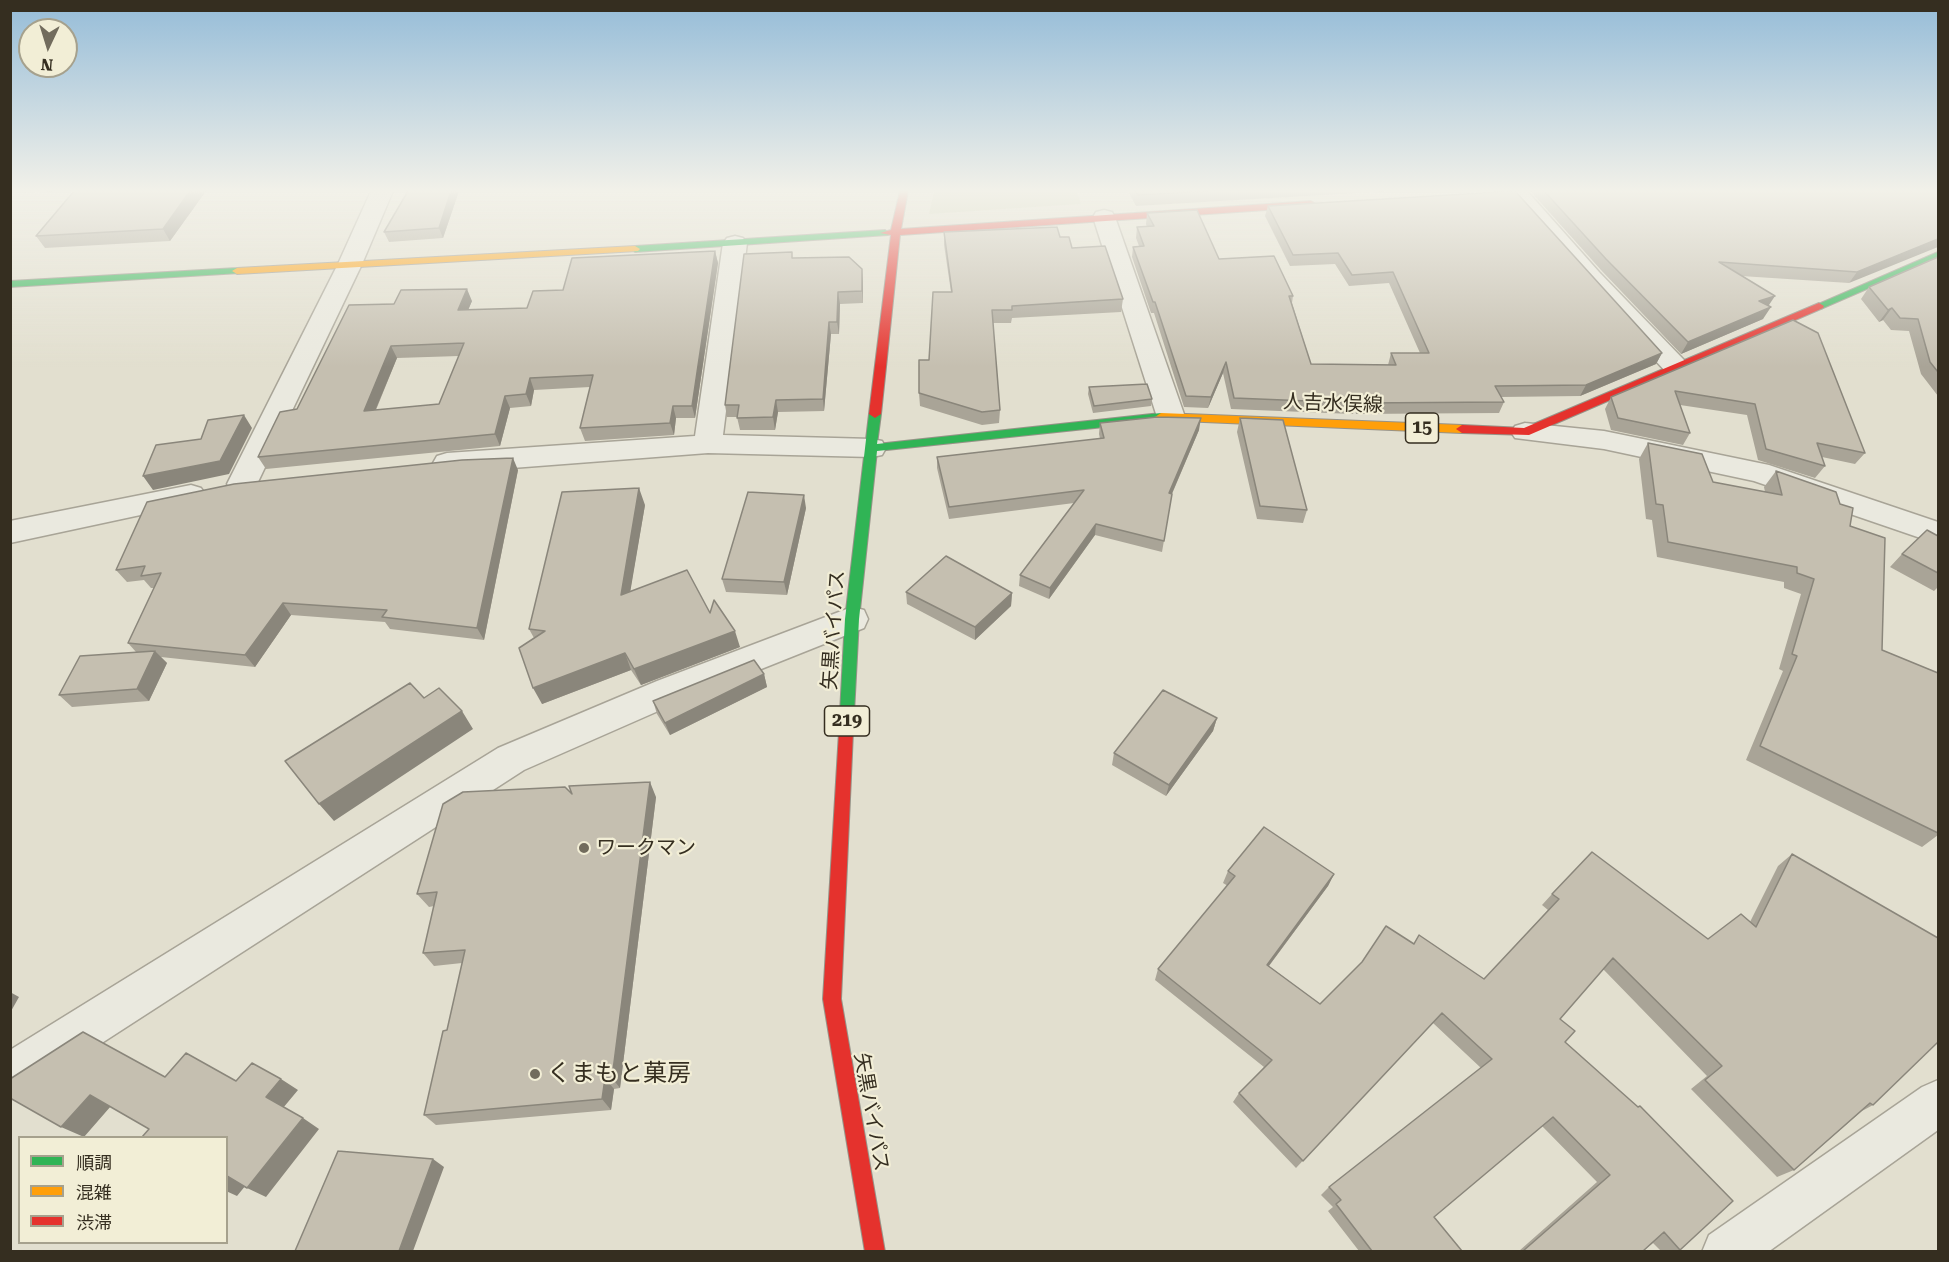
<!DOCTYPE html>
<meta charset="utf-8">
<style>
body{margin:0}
#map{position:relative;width:1949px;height:1262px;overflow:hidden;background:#e2dfcf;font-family:"Roboto Serif","Noto Sans JP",serif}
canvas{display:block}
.frame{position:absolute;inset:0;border:12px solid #352e20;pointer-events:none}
.legend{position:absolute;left:18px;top:1136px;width:210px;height:108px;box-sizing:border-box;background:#f2eed6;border:2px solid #a6a18d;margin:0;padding:8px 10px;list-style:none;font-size:18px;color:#352e20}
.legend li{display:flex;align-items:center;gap:12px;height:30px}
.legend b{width:30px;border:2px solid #a6a18d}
.north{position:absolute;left:18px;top:18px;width:60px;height:60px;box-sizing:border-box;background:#f2eed6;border:2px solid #a6a18d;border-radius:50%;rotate:184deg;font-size:16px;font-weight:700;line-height:24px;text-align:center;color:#352e20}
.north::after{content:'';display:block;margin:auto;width:21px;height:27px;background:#726c5d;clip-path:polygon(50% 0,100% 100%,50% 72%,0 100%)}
</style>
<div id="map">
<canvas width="1949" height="1262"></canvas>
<div class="frame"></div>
<ul class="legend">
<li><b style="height:8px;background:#30b455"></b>順調</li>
<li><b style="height:8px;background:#ff9f0a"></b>混雑</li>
<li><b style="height:8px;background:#e5322d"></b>渋滞</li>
</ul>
<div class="north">N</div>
</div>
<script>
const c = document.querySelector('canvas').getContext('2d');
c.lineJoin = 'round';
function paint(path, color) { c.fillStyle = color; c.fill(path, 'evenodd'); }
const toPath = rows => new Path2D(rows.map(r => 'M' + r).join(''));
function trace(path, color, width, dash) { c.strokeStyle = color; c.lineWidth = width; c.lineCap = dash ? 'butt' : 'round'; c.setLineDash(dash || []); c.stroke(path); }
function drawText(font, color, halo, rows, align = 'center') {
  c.font = font + ' "Roboto Serif","Noto Sans JP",serif'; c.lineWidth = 4.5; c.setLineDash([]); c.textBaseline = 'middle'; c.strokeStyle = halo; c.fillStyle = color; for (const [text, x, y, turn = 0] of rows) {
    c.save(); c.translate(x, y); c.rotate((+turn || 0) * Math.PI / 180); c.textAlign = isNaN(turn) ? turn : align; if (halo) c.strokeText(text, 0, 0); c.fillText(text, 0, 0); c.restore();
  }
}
paint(toPath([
 [934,191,1077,191,1081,204,929,214]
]), '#cdd2b3');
const street = toPath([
 [371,191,393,191,362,264,257,484,252,491,242,494,232,491,227,484,338,264,371,191],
 [1505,191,1527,191,1599,272,1684,360,1688,366,1684,372,1675,374,1666,372,1583,282,1505,191],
 [1104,210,1112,212,1115,217,1185,417,1181,423,1171,426,1161,423,1157,417,1093,217,1096,212,1104,210],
 [735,236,743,238,747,243,723,435,872,439,882,441,886,448,882,455,872,457,708,453,447,473,437,470,433,463,437,456,447,453,695,436,723,243,727,238,735,236],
 [1525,423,1604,431,1769,465,1938,522,1938,544,1754,481,1604,449,1515,438,1511,432,1515,426,1525,423],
 [191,485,201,488,206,495,201,502,10,543,10,521,191,485],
 [852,607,864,610,868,619,864,628,681,701,524,770,26,1092,10,1098,10,1050,498,748,657,681,852,607],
 [1938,1080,1938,1130,1768,1252,1702,1252,1709,1235,1922,1087,1938,1080]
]);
const fast = toPath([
 [885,230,890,233,888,235,635,252,630,249,635,246,885,230],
 [1938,252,1938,258,1823,308,1819,309,1814,306,1938,252],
 [237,268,240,269,240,273,10,287,10,281,237,268],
 [875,410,881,414,877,444,1161,413,1167,417,1161,421,877,451,859,619,853,732,851,736,846,738,841,736,839,732,845,619,869,414,875,410]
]);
const slow = toPath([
 [635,246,640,249,638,251,237,274,232,271,237,268,635,246],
 [1161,413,1462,425,1468,429,1462,433,1157,420,1155,417,1161,413]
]);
const jam = toPath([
 [900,191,908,191,901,229,1311,201,1316,204,1311,207,900,235,881,414,875,418,869,414,891,235,880,233,891,230,900,191],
 [1819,303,1824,306,1823,308,1529,435,1462,433,1456,429,1462,425,1524,428,1819,303],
 [846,726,851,728,853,732,841,999,885,1252,865,1252,823,999,839,732,841,728,846,726]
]);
trace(street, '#a8a497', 3);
trace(fast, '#979388', 2);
trace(slow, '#979388', 2);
trace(jam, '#979388', 2);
paint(street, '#eae9df');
paint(fast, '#30b455');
paint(slow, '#ff9f0a');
paint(jam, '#e5322d');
paint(toPath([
 [20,191,63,191,22,193],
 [206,191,170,241,45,248,36,236],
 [459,191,443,238,389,242,384,232],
 [1128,191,1392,191,1136,206],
 [1531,191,1938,191,1849,283,1741,276,1768,306,1763,319,1681,354,1601,270,1532,193],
 [1268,206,1662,353,1656,364,1580,396,1501,397,1504,402,1499,413,1356,414,1355,407,1353,414,1231,409,1223,373,1208,408,1184,407,1154,313,1151,313,1132,257,1133,247,1139,246,1136,238,1137,227,1147,227,1146,224,1147,213,1219,259,1293,296,1292,303,1311,364,1388,365,1391,353,1420,353,1389,283,1349,286,1335,264,1290,266,1265,216],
 [944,232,1060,237,1072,248,1123,299,1121,312,1012,318,1011,323,993,323,1000,410,999,423,982,425,920,406,919,393,951,292,944,245],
 [715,251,718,263,695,418,676,418,674,435,585,441,580,428,590,387,534,390,531,406,510,408,500,446,266,469,258,457,297,409,349,305,472,301,468,310,527,308,563,290],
 [459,356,439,404,376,410,397,358],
 [1938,257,1938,396,1921,374,1909,331,1891,330,1883,320,1879,322,1861,299,1869,287],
 [793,258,863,281,863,303,840,304,839,334,831,334,824,411,778,412,775,430,740,430,737,417,727,417,725,405],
 [1793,320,1865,453,1855,464,1822,457,1825,466,1815,478,1758,460,1747,415,1680,405,1690,433,1683,445,1611,430,1605,409,1611,397],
 [1089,387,1152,399,1151,406,1093,413,1088,394],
 [1240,418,1307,510,1303,523,1257,519,1237,432],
 [1100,423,1199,430,1172,494,1162,552,1095,535,1049,599,1019,586,1020,575,1074,503,949,519,937,468,937,457,1100,439,1099,434],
 [1648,443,1713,482,1765,492,1764,487,1776,471,1840,504,1850,526,1882,650,1938,673,1938,835,1922,847,1746,760,1783,671,1779,669,1801,594,1784,588,1784,582,1657,557,1652,520,1646,519,1639,459],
 [518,470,484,640,390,629,385,622,291,615,255,667,161,657,167,663,149,701,72,707,59,695,136,652,128,643,154,588,151,588,144,580,127,582,116,570],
 [645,505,630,591,710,613,740,647,641,685,631,670,542,704,534,638,529,629],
 [806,508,787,595,726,592,722,579],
 [1938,536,1938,587,1934,591,1890,567,1902,554],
 [906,592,1012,593,1011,606,975,640,907,604],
 [764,674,767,687,670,735,657,714,653,701],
 [1217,718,1213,731,1166,796,1112,765,1114,753],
 [572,794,656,797,620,1088,614,1089,611,1110,436,1125,424,1115,447,1030,462,963,434,966,423,953,434,906,429,907,417,894],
 [1792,854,1873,1105,1862,1111,1794,1170,1777,1177,1691,1089,1707,1076,1603,969,1560,1019,1565,1042,1680,1250,1676,1251,1661,1251,1653,1243,1643,1251,1519,1251,1597,1182,1542,1126,1434,1217,1462,1251,1359,1251,1328,1211,1333,1207,1321,1195,1329,1187,1481,1068,1433,1023,1296,1168,1233,1102,1239,1093,1264,1067,1155,980,1158,969,1228,886,1223,883,1228,871,1334,874,1328,886,1269,966,1320,1004,1413,944,1419,935,1484,979,1548,910,1542,905,1552,894,1708,939,1750,922,1778,866]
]), '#a9a497');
paint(toPath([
 [190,191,206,191,170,241,163,229],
 [451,191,459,191,443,238,439,228],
 [1938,239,1938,247,1849,283,1857,272],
 [715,251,718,263,695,418,692,406],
 [862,269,863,281,863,303,862,291],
 [467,289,472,301,463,322,458,310],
 [838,292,840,304,839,334,837,322],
 [1775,296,1767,308,1759,301],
 [1771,307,1763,319,1681,354,1688,342],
 [1892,308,1883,320,1879,322,1888,310],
 [829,322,831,334,824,411,823,399],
 [391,346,397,358,370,423,364,411],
 [1662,353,1656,364,1580,396,1586,385],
 [1226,362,1223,373,1208,408,1211,397],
 [530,378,534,390,531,406,526,394],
 [505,396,510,408,500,446,495,434],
 [776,400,778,412,775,430,773,417],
 [673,406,676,418,674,435,670,423],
 [244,415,252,428,229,474,153,490,143,476],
 [1201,418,1199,430,1167,505,1169,493],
 [513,458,518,470,484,640,477,628],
 [639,488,645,505,627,611,621,595],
 [804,495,806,508,787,595,784,582],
 [1096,524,1095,535,1049,599,1050,588],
 [1012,593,1011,606,975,640,975,627],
 [283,603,291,615,255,667,245,655],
 [735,631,740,647,641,685,634,669],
 [155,651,167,663,149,701,137,689],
 [625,653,631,670,542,704,533,688],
 [764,674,767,687,670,735,665,723],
 [462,711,473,729,334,821,319,804],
 [1217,718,1213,731,1166,796,1169,785],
 [650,782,656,797,620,1088,612,1078],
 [1334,874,1328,886,1262,975,1267,965],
 [10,992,19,997,10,1013],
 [605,1078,614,1089,611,1110,602,1099],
 [281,1079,298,1090,283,1108,266,1097],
 [90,1095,111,1106,84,1137,61,1127],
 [303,1118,319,1129,266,1197,247,1188],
 [433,1159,444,1167,413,1251,399,1251],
 [227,1176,246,1185,237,1196,226,1191]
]), '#8a867b');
const building = toPath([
 [74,191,190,191,163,229,36,236,74,191],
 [408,191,451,191,439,228,384,232,408,191],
 [1135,191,1210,191,1138,195,1135,191],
 [1515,191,1662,353,1586,385,1495,386,1504,402,1360,403,1359,396,1357,403,1234,398,1226,362,1211,397,1186,396,1155,302,1153,302,1133,247,1144,246,1137,227,1154,226,1147,213,1197,210,1219,259,1274,256,1293,296,1289,296,1311,364,1396,365,1391,353,1429,353,1393,272,1352,275,1338,253,1293,255,1268,206,1515,191],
 [1544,191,1938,191,1938,239,1857,272,1719,262,1775,296,1759,301,1771,307,1688,342,1606,259,1544,191],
 [1057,227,1060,237,1069,237,1072,248,1105,246,1123,299,1012,306,1012,310,992,310,1000,410,982,412,919,393,919,360,929,360,933,292,952,292,944,232,1057,227],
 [715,251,692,406,673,406,670,423,580,428,593,375,530,378,526,394,505,396,495,434,258,457,280,412,297,409,349,305,394,304,401,290,467,289,458,310,527,308,533,291,563,290,572,258,715,251],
 [464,343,439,404,364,411,391,346,464,343],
 [792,252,792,258,849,257,862,269,862,291,838,292,837,322,829,322,823,399,776,400,773,417,737,418,739,405,725,405,744,254,792,252],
 [1938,257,1938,372,1930,362,1918,319,1900,318,1892,308,1888,310,1869,287,1938,257],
 [1793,320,1818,333,1865,453,1817,443,1825,466,1766,449,1755,404,1675,391,1690,433,1618,418,1611,397,1793,320],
 [1147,384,1152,399,1094,406,1089,387,1147,384],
 [244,415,220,461,143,476,156,445,201,439,208,420,244,415],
 [1157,417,1201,418,1169,493,1172,494,1164,541,1096,524,1050,588,1020,575,1084,490,949,507,937,457,1104,438,1100,423,1157,417],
 [1240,418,1283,420,1307,510,1260,506,1240,418],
 [1648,443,1702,454,1713,482,1782,495,1776,471,1836,492,1840,504,1853,508,1850,526,1885,538,1882,650,1938,673,1938,833,1760,746,1797,656,1792,654,1814,579,1797,573,1797,567,1668,542,1663,505,1656,504,1648,443],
 [513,458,477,628,382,617,387,610,283,603,245,655,128,643,161,573,141,576,145,566,116,570,147,502,234,484,462,460,513,458],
 [639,488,621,595,687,570,710,613,714,600,735,631,634,669,625,653,533,688,519,648,545,631,529,629,562,492,639,488],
 [748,492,804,495,784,582,722,579,748,492],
 [1927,530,1938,536,1938,573,1902,554,1927,530],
 [946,556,1012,593,975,627,906,592,946,556],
 [155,651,137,689,59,695,80,656,155,651],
 [754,660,764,674,665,723,653,701,754,660],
 [410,683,424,698,439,688,462,711,319,804,285,761,410,683],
 [1163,690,1217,718,1169,785,1114,753,1163,690],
 [650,782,612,1078,605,1078,602,1099,424,1115,443,1031,447,1030,465,950,423,953,437,892,417,894,443,804,463,792,565,787,572,794,569,786,650,782],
 [1264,827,1334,874,1267,965,1320,1004,1362,962,1386,926,1414,944,1419,935,1484,979,1559,899,1552,894,1592,852,1708,939,1741,914,1756,927,1792,854,1938,938,1938,1042,1873,1105,1870,1103,1794,1170,1705,1080,1722,1066,1613,958,1560,1019,1575,1031,1565,1042,1638,1107,1640,1106,1733,1201,1680,1250,1664,1232,1643,1251,1523,1251,1610,1175,1553,1117,1434,1217,1462,1251,1372,1251,1336,1204,1341,1200,1329,1187,1492,1059,1442,1013,1303,1161,1239,1093,1272,1060,1158,969,1235,876,1228,871,1264,827],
 [83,1032,165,1077,186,1053,236,1081,252,1063,281,1079,266,1097,303,1118,247,1188,227,1176,226,1177,226,1137,142,1137,149,1129,90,1095,61,1127,10,1098,10,1079,83,1032],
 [338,1151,433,1159,399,1251,295,1251,338,1151]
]);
paint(building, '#c5bfb0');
trace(building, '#8a867b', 1.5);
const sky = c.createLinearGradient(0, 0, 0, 367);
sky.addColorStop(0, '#95bcd8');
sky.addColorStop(0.52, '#f2f1e9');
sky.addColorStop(1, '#f2f1e900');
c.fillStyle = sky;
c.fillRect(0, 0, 1949, 367);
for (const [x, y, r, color] of [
 [584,848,6,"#726c5d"],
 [535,1074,6,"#726c5d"]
]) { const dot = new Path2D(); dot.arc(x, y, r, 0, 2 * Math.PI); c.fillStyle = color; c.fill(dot); trace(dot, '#f2eed6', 2); }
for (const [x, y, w] of [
 [1422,428,33],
 [847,721,45]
]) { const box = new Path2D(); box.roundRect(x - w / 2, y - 15, w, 30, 4.5); c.fillStyle = '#f2eed6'; c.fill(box); trace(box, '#352e20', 1.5); }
drawText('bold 18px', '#352e20', null, [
 ["15",1422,428],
 ["219",847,721]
]);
drawText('20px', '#352e20', '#f2eed6', [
 ["人吉水俣線",1333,404,2],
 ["矢黒バイパス",834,630,-86],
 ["矢黒バイパス",871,1112,80]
]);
drawText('20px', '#352e20', '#f2eed6', [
 ["ワークマン",596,848]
], 'left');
drawText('24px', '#352e20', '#f2eed6', [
 ["くまもと菓房",547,1074]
], 'left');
</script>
